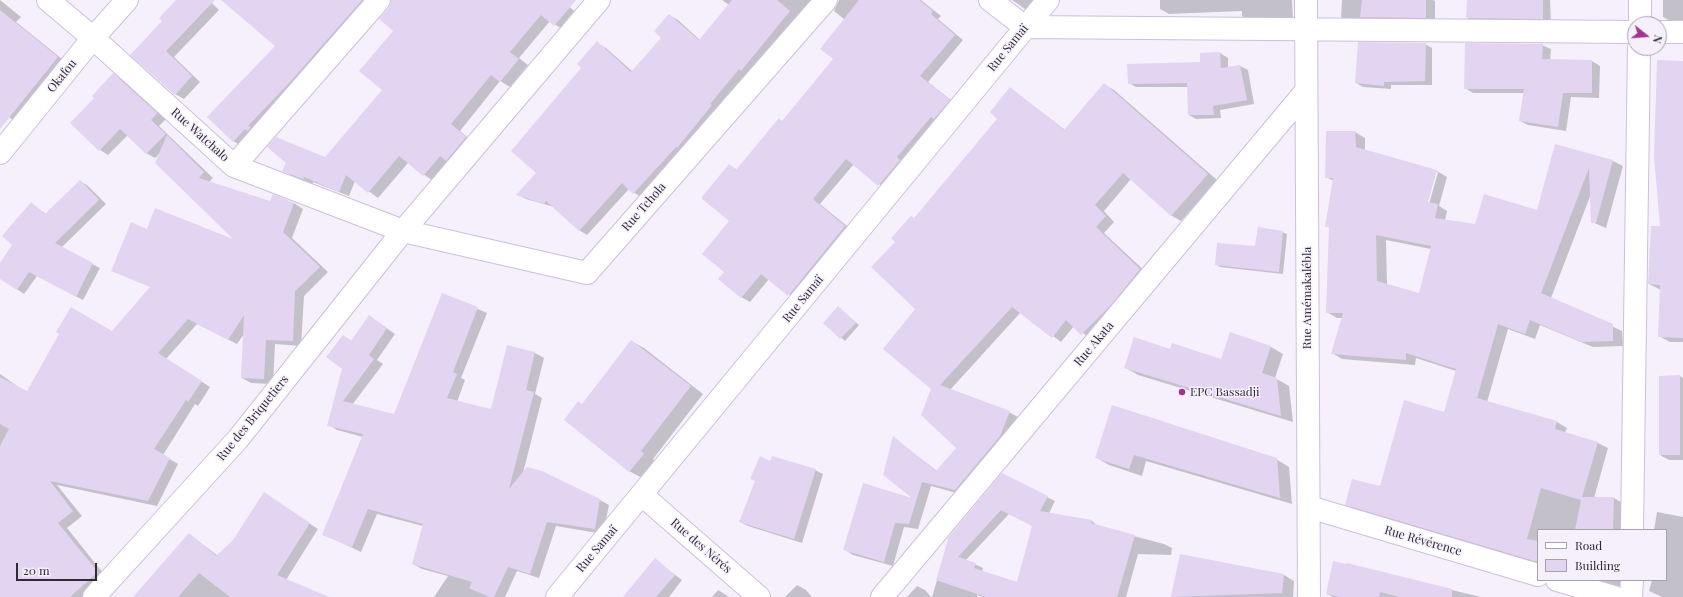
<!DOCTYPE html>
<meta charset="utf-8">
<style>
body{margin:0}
#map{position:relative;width:1683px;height:597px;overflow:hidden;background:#f6f0fc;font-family:"Playfair Display",serif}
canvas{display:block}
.legend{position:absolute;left:1537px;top:529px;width:130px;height:52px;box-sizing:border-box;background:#f6f0fc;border:1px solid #a7a1ac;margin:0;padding:5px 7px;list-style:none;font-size:12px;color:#302a35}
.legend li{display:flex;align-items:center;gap:8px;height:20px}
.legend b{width:20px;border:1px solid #a7a1ac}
.north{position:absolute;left:1627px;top:16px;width:40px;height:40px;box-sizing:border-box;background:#f6f0fc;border:1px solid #a7a1ac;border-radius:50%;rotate:107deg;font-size:11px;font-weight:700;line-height:16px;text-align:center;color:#302a35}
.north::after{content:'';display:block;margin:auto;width:14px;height:18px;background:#a3338f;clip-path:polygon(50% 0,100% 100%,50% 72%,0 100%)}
.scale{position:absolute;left:16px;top:563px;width:81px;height:18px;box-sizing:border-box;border:2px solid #302a35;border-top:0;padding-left:5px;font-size:12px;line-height:14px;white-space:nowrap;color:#302a35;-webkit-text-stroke:3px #f6f0fc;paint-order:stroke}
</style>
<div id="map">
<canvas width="1683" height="597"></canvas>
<ul class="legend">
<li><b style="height:5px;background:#fff"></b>Road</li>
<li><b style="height:11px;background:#e3d4f1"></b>Building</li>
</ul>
<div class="north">N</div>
<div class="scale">20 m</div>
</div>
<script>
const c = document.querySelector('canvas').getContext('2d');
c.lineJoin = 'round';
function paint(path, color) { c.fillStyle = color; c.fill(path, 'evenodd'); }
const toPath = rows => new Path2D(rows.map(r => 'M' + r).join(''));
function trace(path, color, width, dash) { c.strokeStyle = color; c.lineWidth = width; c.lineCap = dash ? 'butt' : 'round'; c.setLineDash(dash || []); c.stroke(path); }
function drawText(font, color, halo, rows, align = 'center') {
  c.font = font + ' "Playfair Display",serif'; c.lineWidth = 3; c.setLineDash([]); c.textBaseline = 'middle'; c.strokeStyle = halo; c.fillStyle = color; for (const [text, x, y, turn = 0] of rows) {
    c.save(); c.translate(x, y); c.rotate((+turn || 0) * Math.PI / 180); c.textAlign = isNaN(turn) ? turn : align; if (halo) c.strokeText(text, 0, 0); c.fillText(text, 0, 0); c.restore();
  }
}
paint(toPath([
 [0,0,21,17,16,22,67,63,19,124,0,111],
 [177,0,209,0,219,10,174,57,200,82,184,99,175,94,132,55,164,21],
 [222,0,377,0,243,147,233,141,277,46],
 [392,0,571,0,567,5,578,14,565,31,550,21,519,58,528,65,510,87,500,81,460,131,475,144,433,181,408,163,378,198,355,181,349,196,313,182,313,184,293,176,284,171,325,158,383,90,394,31,389,8],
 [722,0,812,0,642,198,629,189,587,235,579,230,554,207,526,199,518,195,537,173,597,43,606,48,633,72,663,38,669,15,678,20,700,40,729,5],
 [839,0,921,0,941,16,938,19,963,40,928,82,957,105,887,190,854,164,820,204,853,231,797,300,769,279,750,302,741,297,726,271,730,221,729,165,737,170,779,119,783,122,834,59,845,20,834,11],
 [1012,0,1044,0,1032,14],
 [1160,0,1292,0,1293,20,1251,21,1242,16,1242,11,1169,14,1160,9],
 [1342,0,1433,0,1435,1,1435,22,1350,22,1341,17],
 [1468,0,1550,0,1551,23,1475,22,1467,18],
 [1663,0,1683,0,1683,22,1672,22,1663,17],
 [1425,44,1432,48,1432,85,1391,85,1391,89,1363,87,1356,83],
 [1542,45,1551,49,1550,61,1592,61,1600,66,1599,98,1571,97,1566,131,1528,125,1520,121,1525,93,1473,93,1465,88],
 [1220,53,1228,58,1228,68,1240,66,1248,70,1254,104,1220,110,1221,118,1196,119,1189,115,1188,87,1136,87,1129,83,1201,63,1201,54],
 [1683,62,1683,342,1670,342,1659,336,1661,290,1649,284,1661,227],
 [113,74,122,80,166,119,159,126,213,178,209,182,271,202,294,203,303,209,292,238,328,272,304,296,301,346,275,344,273,384,251,383,242,378,244,334,237,344,197,324,166,359,210,387,198,406,195,404,163,455,178,464,157,506,57,485,82,516,67,528,107,578,83,597,0,597,0,374,27,393,112,332,151,287,112,270,147,230,237,242,160,153,155,158,146,153,128,135,108,155,100,150,95,98],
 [1105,85,1114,90,1217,180,1181,221,1172,216,1131,179,1104,211,1114,222,1104,233,1149,275,1091,339,1074,326,1061,342,1021,312,950,390,1009,412,1018,417,1009,442,964,495,931,486,918,529,904,527,893,566,853,555,844,549,863,485,916,501,884,474,894,438,937,471,958,448,932,389,916,309,896,242,999,118,1010,88,1065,130],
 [1327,132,1355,132,1365,138,1365,150,1437,171,1447,177,1439,206,1447,211,1445,221,1475,225,1538,211,1556,145,1613,161,1623,166,1606,228,1592,222,1591,194,1551,298,1622,331,1623,346,1593,347,1540,325,1535,339,1508,329,1487,402,1557,422,1567,428,1565,433,1598,443,1608,448,1594,498,1614,498,1624,504,1623,530,1538,530,1538,564,1356,510,1346,504,1381,487,1445,414,1456,371,1416,358,1415,365,1342,359,1332,353,1342,318,1337,318,1327,312,1330,228,1326,226,1334,181,1326,177],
 [1436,172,1438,172,1428,208,1426,207],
 [1386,240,1431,249,1420,294,1387,285],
 [80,181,88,186,106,204,61,248,100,268,83,300,37,276,24,294,0,278,0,264,13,244,31,203,47,215],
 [1282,232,1287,234,1283,274,1220,267,1216,264,1256,247],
 [443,294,487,313,461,378,465,380,457,402,491,410,508,346,535,353,544,358,535,394,542,398,523,473,600,500,609,505,603,534,556,526,539,578,517,571,505,597,434,597,448,576,422,569,413,564,423,526,377,514,361,552,323,534,363,437,337,430,329,425,343,368,343,336,352,341,378,322,395,334,377,360,383,364,352,405,394,415],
 [838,307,859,325,845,341,824,323],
 [631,341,644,348,703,394,653,459,656,462,642,478,629,471,582,405],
 [1271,347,1283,354,1275,378,1289,386,1293,422,1138,375,1126,368,1222,361],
 [1680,376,1683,378,1683,460,1669,460,1660,455],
 [1113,407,1276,459,1289,467,1292,504,1146,461,1142,476,1109,465,1097,458],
 [771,462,815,470,823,474,802,543,748,526,740,522],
 [1002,475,1055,501,1049,513,1092,521,1099,527,1164,544,1172,548,1171,555,1138,554,1126,597,983,597,977,595,977,597,932,597,949,540],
 [1009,514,1033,526,1017,583,982,572,983,568,966,560],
 [273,499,318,529,286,580,327,597,135,597,189,534,218,556],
 [1657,512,1683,517,1683,597,1662,597,1649,591,1652,580,1666,580,1666,530,1654,530],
 [655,560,682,580,669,597,624,597],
 [1334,562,1456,591,1481,597,1333,597,1327,594],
 [1284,575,1294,581,1293,597,1172,597],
 [1594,580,1621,580,1621,588],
 [797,585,806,590,812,597,785,597],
 [917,586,925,590,931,597,907,597],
 [718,590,726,595,729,597,712,597]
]), '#0003');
paint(toPath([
 [176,0,215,0,166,51,192,76,175,95,130,55,162,21,159,18],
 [221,0,362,0,290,82,248,126,251,127,248,131,245,129,233,142,207,117,275,46],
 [391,0,576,0,554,26,541,15,510,52,519,59,500,82,491,75,451,124,466,137,446,161,440,156,423,176,399,156,368,193,346,175,339,192,304,177,303,179,282,171,286,163,267,147,276,137,325,157,382,90,359,71,393,31,379,19,389,8],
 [732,0,777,0,790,11,741,71,739,69,710,104,712,105,677,148,676,147,633,194,622,183,579,231,546,201,544,204,516,195,536,173,511,151,581,68,577,64,597,41,631,72,661,38,654,31,669,14,699,40],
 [859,0,919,0,933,11,931,14,955,35,920,76,950,100,934,119,931,117,897,157,900,160,878,186,846,159,813,199,845,226,788,296,761,274,741,298,718,279,724,272,702,254,729,221,701,198,729,164,736,170,779,118,782,121,833,59,820,49],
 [1362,0,1426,0,1426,18,1360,17],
 [1467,0,1543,0,1543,19,1466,18],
 [0,10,58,57,0,129],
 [1358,42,1426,43,1425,81,1384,82,1384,86,1355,83],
 [1465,43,1543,44,1542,59,1592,60,1592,93,1563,93,1558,127,1519,121,1524,89,1464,89],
 [1220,52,1221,68,1240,65,1247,100,1213,106,1214,115,1188,115,1187,83,1128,84,1127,64,1200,62,1200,53],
 [1657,60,1683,61,1683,338,1658,337,1660,285,1648,284,1651,226,1660,226,1654,156],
 [113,73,157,113,151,120,166,134,146,154,120,129,99,151,70,123,94,98,92,96],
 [1104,83,1208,174,1171,216,1123,173,1095,205,1106,216,1096,227,1140,269,1112,304,1081,335,1066,320,1052,338,1012,307,940,385,1010,411,1000,436,955,490,922,482,909,524,895,523,884,562,843,550,863,483,912,498,883,475,893,436,936,471,956,448,921,415,931,389,883,349,915,309,871,267,895,242,891,238,911,216,914,218,997,119,990,112,1010,87,1064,130],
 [1326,131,1355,131,1356,147,1437,170,1428,202,1438,204,1435,218,1475,224,1484,194,1537,210,1555,144,1613,160,1596,223,1591,223,1589,168,1541,293,1613,324,1613,341,1582,342,1530,320,1525,334,1498,324,1477,398,1557,421,1555,429,1598,442,1582,497,1614,497,1613,530,1575,530,1581,500,1541,488,1527,539,1538,541,1538,562,1345,505,1352,479,1380,486,1404,400,1444,412,1456,369,1406,353,1406,360,1331,354,1343,313,1326,313,1329,227,1325,227,1333,178,1325,178],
 [1376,235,1431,246,1419,293,1377,281],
 [167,135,204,172,199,178,270,201,273,194,294,203,283,232,320,267,295,291,293,341,266,340,264,379,241,378,244,315,228,340,188,319,158,353,202,381,188,402,186,400,154,449,170,458,148,501,50,481,73,511,58,523,98,572,70,597,0,597,0,446,9,429,0,424,0,377,27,391,59,334,56,332,71,307,112,331,150,287,111,271,131,222,147,229,155,208,233,239,155,163],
 [80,180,99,200,55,243,93,263,76,297,29,272,17,290,0,279,0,263,12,245,2,236,31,202,45,214],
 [1258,227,1283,231,1279,272,1215,265,1217,243,1255,246],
 [442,293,478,307,453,372,457,374,447,398,491,409,507,345,535,352,526,390,534,392,509,489,527,467,542,471,600,499,595,529,547,522,530,574,508,567,494,597,489,597,469,588,472,582,412,564,423,524,368,509,352,547,322,535,363,434,327,426,342,369,326,357,343,335,351,341,369,315,387,328,369,355,374,359,343,401,394,414],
 [838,306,856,323,840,339,823,323],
 [1230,332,1271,346,1262,373,1277,378,1281,416,1124,368,1134,337,1170,349,1172,343,1221,359],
 [631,340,691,386,641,451,644,454,629,472,564,420,578,401,582,404],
 [1680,375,1680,455,1659,455,1659,376],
 [1112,405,1277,458,1280,498,1134,455,1129,469,1095,458],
 [760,456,770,461,772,456,816,469,794,539,739,522,755,481,750,479],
 [1002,473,1048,496,1040,511,1092,520,1091,523,1135,535,1117,597,986,597,936,580,948,540,947,539],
 [1001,510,1032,526,1017,582,974,568,976,563,958,557],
 [264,492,310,523,277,575,329,597,230,597,199,573,178,597,133,597,189,533,216,556,233,540],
 [1180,554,1284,574,1282,593,1171,597],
 [655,558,675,575,656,597,623,597],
 [1333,561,1346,564,1347,563,1452,589,1452,597,1400,597,1380,592,1379,597,1340,597,1326,594]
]), '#e3d4f1');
const street = toPath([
 [48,0,93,38,234,166,403,231,587,273,826,0],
 [990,0,1025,27,1635,32],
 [1306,0,1309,597],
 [1640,24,1640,0],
 [1659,32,1683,32],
 [0,153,93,38,127,0],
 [234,166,379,0],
 [642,495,759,597],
 [1309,507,1538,575],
 [1632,530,1639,48],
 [1557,580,1614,597],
 [94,597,238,439,403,231,599,0],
 [557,597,1048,0],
 [882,597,1306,91],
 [1631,597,1632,580]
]);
trace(street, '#cebfdb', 24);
trace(street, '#fff', 22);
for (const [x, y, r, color] of [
 [1182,392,4,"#a3338f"]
]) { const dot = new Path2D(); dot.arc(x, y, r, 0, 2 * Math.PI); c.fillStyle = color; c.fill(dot); trace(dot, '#f6f0fc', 1.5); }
drawText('12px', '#302a35', '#f6f0fc', [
 ["Rue Samaï",1008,48,-51],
 ["Okafou",62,76,-51],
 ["Rue Watchalo",200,135,42],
 ["Rue Tchola",644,207,-49],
 ["Rue Amémakalébla",1307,298,-90],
 ["Rue Samaï",803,299,-51],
 ["Rue Akata",1094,344,-50],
 ["Rue des Briquetiers",253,418,-51],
 ["Rue Révérence",1423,541,16],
 ["Rue des Nérés",701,546,41],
 ["Rue Samaï",597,549,-50]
]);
drawText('12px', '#302a35', '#f6f0fc', [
 ["EPC Bassadji",1190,392]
], 'left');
</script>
